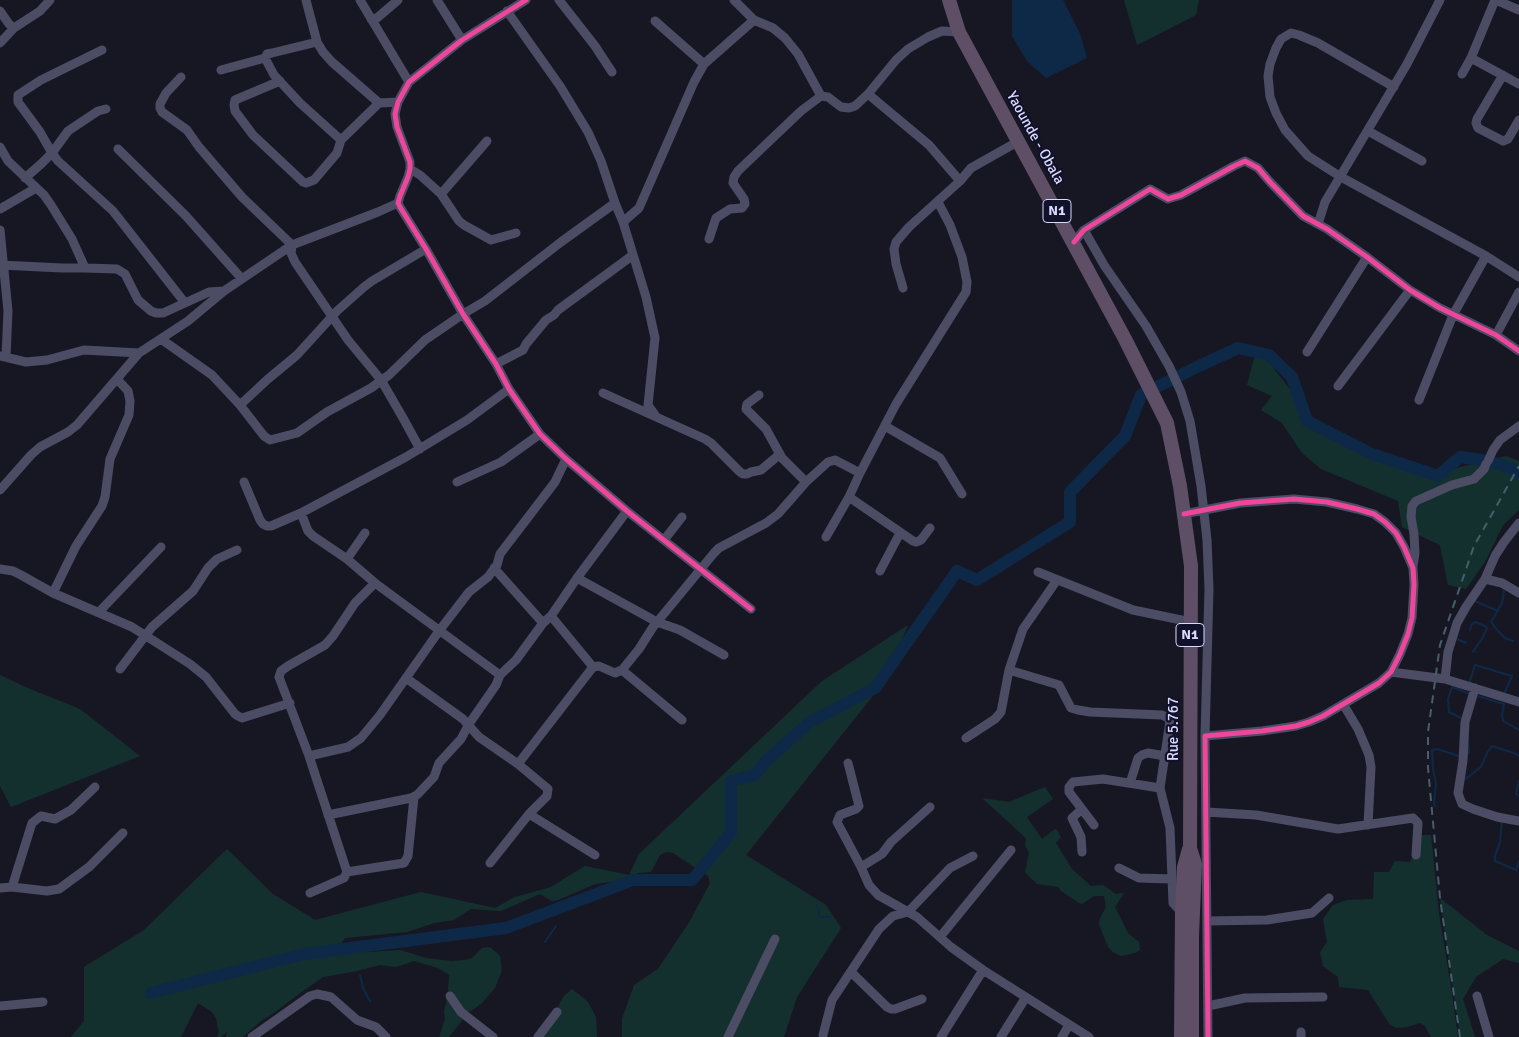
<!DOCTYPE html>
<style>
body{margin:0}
canvas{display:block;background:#171724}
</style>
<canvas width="1519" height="1037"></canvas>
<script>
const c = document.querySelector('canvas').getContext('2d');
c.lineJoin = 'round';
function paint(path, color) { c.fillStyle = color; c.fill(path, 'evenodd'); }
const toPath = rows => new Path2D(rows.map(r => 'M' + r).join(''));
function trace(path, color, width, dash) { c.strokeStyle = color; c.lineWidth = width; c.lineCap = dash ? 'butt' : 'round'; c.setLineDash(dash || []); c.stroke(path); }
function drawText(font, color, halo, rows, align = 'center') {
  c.font = font + ' Signika,sans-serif'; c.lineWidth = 4.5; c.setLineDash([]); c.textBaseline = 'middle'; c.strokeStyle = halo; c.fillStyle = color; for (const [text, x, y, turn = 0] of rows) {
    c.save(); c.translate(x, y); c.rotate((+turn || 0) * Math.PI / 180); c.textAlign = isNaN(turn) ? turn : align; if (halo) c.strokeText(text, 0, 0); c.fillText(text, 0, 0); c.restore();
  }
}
paint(toPath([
 [1124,0,1199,0,1196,15,1137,45],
 [1257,347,1325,434,1440,472,1506,456,1519,461,1519,510,1503,525,1485,562,1466,589,1448,585,1440,545,1402,527,1398,501,1321,469,1302,453,1282,423,1261,410,1272,396,1247,385],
 [908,625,887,678,746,855,826,905,841,928,797,997,784,1037,622,1037,622,1019,634,985,658,969,690,921,710,883,708,876,673,853,666,852,660,855,651,872,638,873,625,880,595,884,558,900,552,901,540,894,501,911,471,909,454,920,434,923,407,932,345,938,341,944,346,948,368,952,400,950,426,958,451,961,465,960,472,958,482,948,490,947,500,956,502,970,495,988,481,1004,468,1013,449,1037,439,1037,441,1032,445,1018,444,1012,448,994,449,975,438,968,414,961,396,967,380,965,357,971,323,977,299,994,275,1012,261,1021,243,1037,226,1037,227,1032,221,1037,217,1037,219,1033,216,1018,212,1012,198,1003,181,1037,71,1037,84,1021,84,967,144,930,227,849,273,894,315,920,421,892,495,908,515,897,551,887,585,866,629,875,639,854,822,681],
 [0,675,25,687,80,709,140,756,11,807,0,786],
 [1045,787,1053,799,1027,817,1042,839,1055,829,1057,830,1061,837,1056,843,1072,869,1091,886,1103,885,1116,894,1124,893,1115,907,1128,933,1139,942,1140,950,1135,953,1121,956,1113,952,1108,947,1099,924,1100,918,1106,907,1104,896,1094,896,1082,904,1079,903,1061,891,1058,887,1037,884,1025,872,1029,853,1025,845,1026,838,982,798,1009,802],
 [1422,835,1431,835,1439,914,1451,987,1458,1037,1431,1037,1425,1026,1420,1023,1407,1027,1397,1028,1390,1025,1368,990,1339,987,1338,977,1323,966,1320,952,1327,942,1323,919,1333,905,1347,900,1373,899,1374,872,1389,872,1395,861,1410,862],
 [1440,898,1487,935,1519,951,1519,963,1503,959,1476,977,1463,999,1475,1037,1460,1037],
 [572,989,588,1002,596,1017,597,1037,540,1037,564,996]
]), '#14302e');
paint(toPath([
 [1012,0,1063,0,1080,34,1087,58,1046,78,1027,61,1012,36]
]), '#0e2948');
trace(toPath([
 [1504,588,1503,599,1501,605,1491,622,1497,630,1505,638,1513,641],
 [1475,601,1498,611],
 [1470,630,1472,624,1475,622,1485,626,1487,628,1483,637,1473,652],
 [1455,638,1466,643],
 [1469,684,1475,665,1512,676,1504,694],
 [1477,696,1504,704,1502,715,1503,721,1519,730],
 [1463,719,1449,712,1448,699,1452,687,1470,694],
 [1466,755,1469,752,1468,744],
 [1463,781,1481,767,1487,753,1492,746,1514,753,1519,756],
 [1519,781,1516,794,1519,796],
 [1435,806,1434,802,1436,784,1433,769,1432,750,1437,749,1459,756],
 [1502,820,1500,842,1495,856,1495,861,1516,870,1519,861],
 [817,906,820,917,831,917],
 [545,942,556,926],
 [360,975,363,988,370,1001]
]), '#0e2948', 2);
trace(toPath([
 [151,993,304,954,506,928,633,880,692,880,731,833,731,781,755,775,767,760,810,722,875,688,957,571,977,580,1070,522,1070,492,1125,436,1141,395,1199,366,1238,348,1269,355,1292,377,1307,421,1372,454,1438,476,1460,457,1482,460,1502,465,1519,473]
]), '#0e2948', 12);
trace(toPath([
 [306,0,317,42,323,52,332,62,379,103,398,102],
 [360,0,409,82],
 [437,0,462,40],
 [526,0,462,40,409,82,398,102,395,114,397,127,410,162,410,169,408,177,400,196,398,203,400,207,426,249,463,314,496,364,509,389,540,434,566,459,627,511,751,609],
 [559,0,595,46,612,72],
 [734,0,754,20,773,28,785,38,798,54,821,96],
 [1496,0,1519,10],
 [0,11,9,24,14,28],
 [507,11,560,86,588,132,601,161,615,203,623,222,646,297,655,338,648,405,655,415],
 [371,19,377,18,398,0],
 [655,21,704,64],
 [0,43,14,28,40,11,50,0],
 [102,50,41,80,18,95,18,102,40,132,52,153,58,161,113,211,185,303],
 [265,58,274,75,300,103,341,140,379,103],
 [1471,58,1519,84],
 [221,70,265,58,267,54,272,53,317,42],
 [1462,74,1471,58,1495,0],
 [1503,75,1477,119,1476,123,1478,128,1503,141,1508,139,1519,120],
 [181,77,166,93,160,104,160,108,162,112,187,130,199,147,242,197,292,245,291,253,295,262,348,340,381,380,403,418,420,449],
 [280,81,235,100,234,105,235,111,253,135,303,182,306,183,314,180,337,153,341,140],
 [1394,87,1318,43,1299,35,1291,33,1281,39,1276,48,1270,64,1268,76,1270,97,1276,113,1285,130,1308,156,1341,177,1486,256,1519,277],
 [868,94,929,145,960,181],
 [1368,131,1422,161],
 [0,147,8,161,44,195,51,205,72,239,85,268],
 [118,149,186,216,242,279],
 [410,169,420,175,441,194,459,221,464,225,491,240,516,233],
 [25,178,41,164,52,153,68,131,98,111,106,109],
 [441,194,487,141],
 [0,209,36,188],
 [623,222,639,208,694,82,704,64,754,20],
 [1318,224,1325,202,1407,64,1440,0],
 [0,230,8,311,6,357],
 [1084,230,1104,265,1146,326,1169,366,1181,392,1190,421,1201,486,1207,540,1209,589,1205,736],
 [709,239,716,218,730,209,742,208,745,204,744,199,733,183,734,177,738,171,801,111,821,96,828,97,841,107,849,108,855,106,868,94,896,60,908,49,928,37,942,31,959,32],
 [1074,242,1084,230,1150,189,1168,199,1181,195,1234,166,1245,161,1258,168,1270,182,1303,216,1327,229,1367,257,1410,290,1440,308,1496,335,1519,351],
 [0,265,62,268,85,268,117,269,125,274,138,300,151,311,156,313,163,313,209,292,224,291],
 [903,288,896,264,894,249,896,242,909,227,960,181,971,168,1019,141],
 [1496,335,1519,292],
 [161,339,212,375,240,405,264,436,270,440,297,433,327,412,371,388,389,375,425,340,463,314,485,301,561,242,615,203],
 [1307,352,1367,257],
 [0,356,26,362,47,360,84,350,139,353],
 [496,364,523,350,526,344,546,320,554,315,558,310,633,255],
 [1338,386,1410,290],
 [603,393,705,439,711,443,740,472,743,474,747,474,751,472,761,470,780,454],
 [759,395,747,404,746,409,766,429,782,458,806,482],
 [1419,400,1453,315,1486,256],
 [240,405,268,379,297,355,337,311,364,287,372,281,426,249],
 [885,426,940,458,962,494],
 [1488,461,1493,450,1500,440,1519,426],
 [244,482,260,520,263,524,267,526,271,526,301,513,406,457,467,420,509,389],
 [457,482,501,462,540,434],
 [0,490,31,455,40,447,68,432,77,425,139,353,188,321,224,291,292,245,378,212,398,203],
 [849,497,913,541,916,542,921,540,930,528],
 [301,513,308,531,313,536,347,559,375,583,500,675],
 [1184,514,1240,503,1294,499,1327,502,1357,509,1374,514,1385,522,1396,533,1404,547,1413,568,1414,585,1412,618,1408,634,1400,654,1391,672,1379,683,1323,716,1309,722,1296,726,1262,731,1205,736,1208,1037],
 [826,537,849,497,860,473,896,404,966,292,967,282,962,257,950,225,938,202],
 [664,540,682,517],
 [347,559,365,533],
 [1413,566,1415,553,1414,534,1411,517,1412,506,1416,501,1452,485,1474,479,1484,469,1486,464],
 [494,568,543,623],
 [0,569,13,571,21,575,53,593,132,627,190,664,206,677,235,714,238,716,242,718,290,703],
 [880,571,900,533],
 [1038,572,1133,610,1191,622],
 [577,578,657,622,680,630,724,655],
 [1485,579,1495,556,1504,542,1519,523],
 [375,583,355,603,333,636,325,645,288,666,281,671,279,677,309,756,347,872,404,863,408,856,414,797],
 [53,593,76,546,102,506,105,497,110,459,129,415,130,401,128,391,117,379],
 [99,612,161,547],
 [551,616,593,667],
 [120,669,152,627,193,591,208,568,217,559,237,550],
 [622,670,682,720],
 [1009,670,1059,685,1071,708,1078,710,1090,712,1162,715,1168,718,1170,721,1160,788,1170,828,1173,903,1182,913],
 [1391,672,1445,679,1519,702],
 [406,678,463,719,479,737,518,764,548,789,547,796,529,814,490,863],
 [1445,679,1448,652,1457,623,1466,607,1485,579,1502,583,1519,593],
 [1475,688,1465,722,1463,761,1458,793,1462,804,1473,809,1497,817,1519,821],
 [1343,704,1358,729,1369,755,1371,767,1368,825],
 [966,738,995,719,1001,712,1009,670,1023,629,1057,580],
 [309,756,348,747,361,738,380,715,439,631,469,592,488,577,497,565,500,554,555,482,566,459],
 [848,763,859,806,856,809,840,815,837,822,861,867,869,885,878,895,917,917,951,947,983,970,1089,1037],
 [518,764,593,667,599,666,615,673,622,670,639,649,653,627,714,553,719,548,766,523,778,514,806,482,828,462,835,460,860,473],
 [1130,783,1138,758,1142,755,1148,753,1165,756],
 [1082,809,1072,818,1081,837,1082,852],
 [1206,812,1256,815,1338,829,1413,818,1418,823,1416,855],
 [529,814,595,855],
 [328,815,411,798,417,795,434,777,439,763,461,739,469,724,496,685,500,675,516,660,543,623,551,616,577,578,627,511],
 [1094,825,1069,792,1069,787,1073,782,1103,779,1160,788],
 [861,867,882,854,891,842,930,807],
 [1119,868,1139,878,1172,879],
 [12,887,32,823,41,816,55,819,71,810,95,787],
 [0,888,12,887,47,891,59,889,89,867,123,833],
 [310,893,344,878,347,872],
 [1207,921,1267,920,1312,913,1329,898],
 [940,937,1011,850],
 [851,972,887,1007,891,1009,895,1009,922,999],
 [450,996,461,1012,493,1037],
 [1477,996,1489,1037],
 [0,1006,43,1002],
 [1208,1006,1245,998,1323,997],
 [1301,1032,1301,1037],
 [823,1035,832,1000,879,929,893,916,908,912,950,868,973,856],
 [252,1037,310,996,317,994,331,997,357,1020,376,1027,386,1037],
 [538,1037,557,1012],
 [728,1037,775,939],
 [941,1037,983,970],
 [1001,1037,1026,997],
 [1062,1037,1069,1025]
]), '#4c4d64', 9);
trace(toPath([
 [949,0,959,32,1125,339,1167,423,1180,486,1191,566,1190,848,1195,864,1192,936,1192,1037],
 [1181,1037,1182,913,1184,867,1189,849]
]), '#5e4e66', 14);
trace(toPath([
 [1460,1037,1440,898,1428,768,1428,732,1440,645,1474,546,1519,466]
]), '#455e6c', 2, [8, 6]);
trace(toPath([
 [526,0,462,40,409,82,398,102,395,114,397,127,410,162,410,169,408,177,400,196,398,203,400,207,426,249,463,314,496,364,509,389,540,434,566,459,627,511,751,609],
 [1074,242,1084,230,1150,189,1168,199,1181,195,1234,166,1245,161,1258,168,1270,182,1303,216,1327,229,1367,257,1410,290,1440,308,1496,335,1519,351],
 [1184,514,1240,503,1294,499,1327,502,1357,509,1374,514,1385,522,1396,533,1404,547,1413,568,1414,585,1412,618,1408,634,1400,654,1391,672,1379,683,1323,716,1309,722,1296,726,1262,731,1205,736,1208,1037]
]), '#ed469a', 5);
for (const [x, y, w] of [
 [1057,211,28],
 [1190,635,28]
]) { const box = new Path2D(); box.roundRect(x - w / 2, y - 11.5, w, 23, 4); c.fillStyle = '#12112a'; c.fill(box); trace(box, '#dadaff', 1); }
drawText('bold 14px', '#dadaff', null, [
 ["N1",1057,211],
 ["N1",1190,635]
]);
drawText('15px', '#dadaff', '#12112a', [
 ["Yaounde - Obala",1035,138,61],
 ["Rue 5.767",1174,729,-90]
]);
</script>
